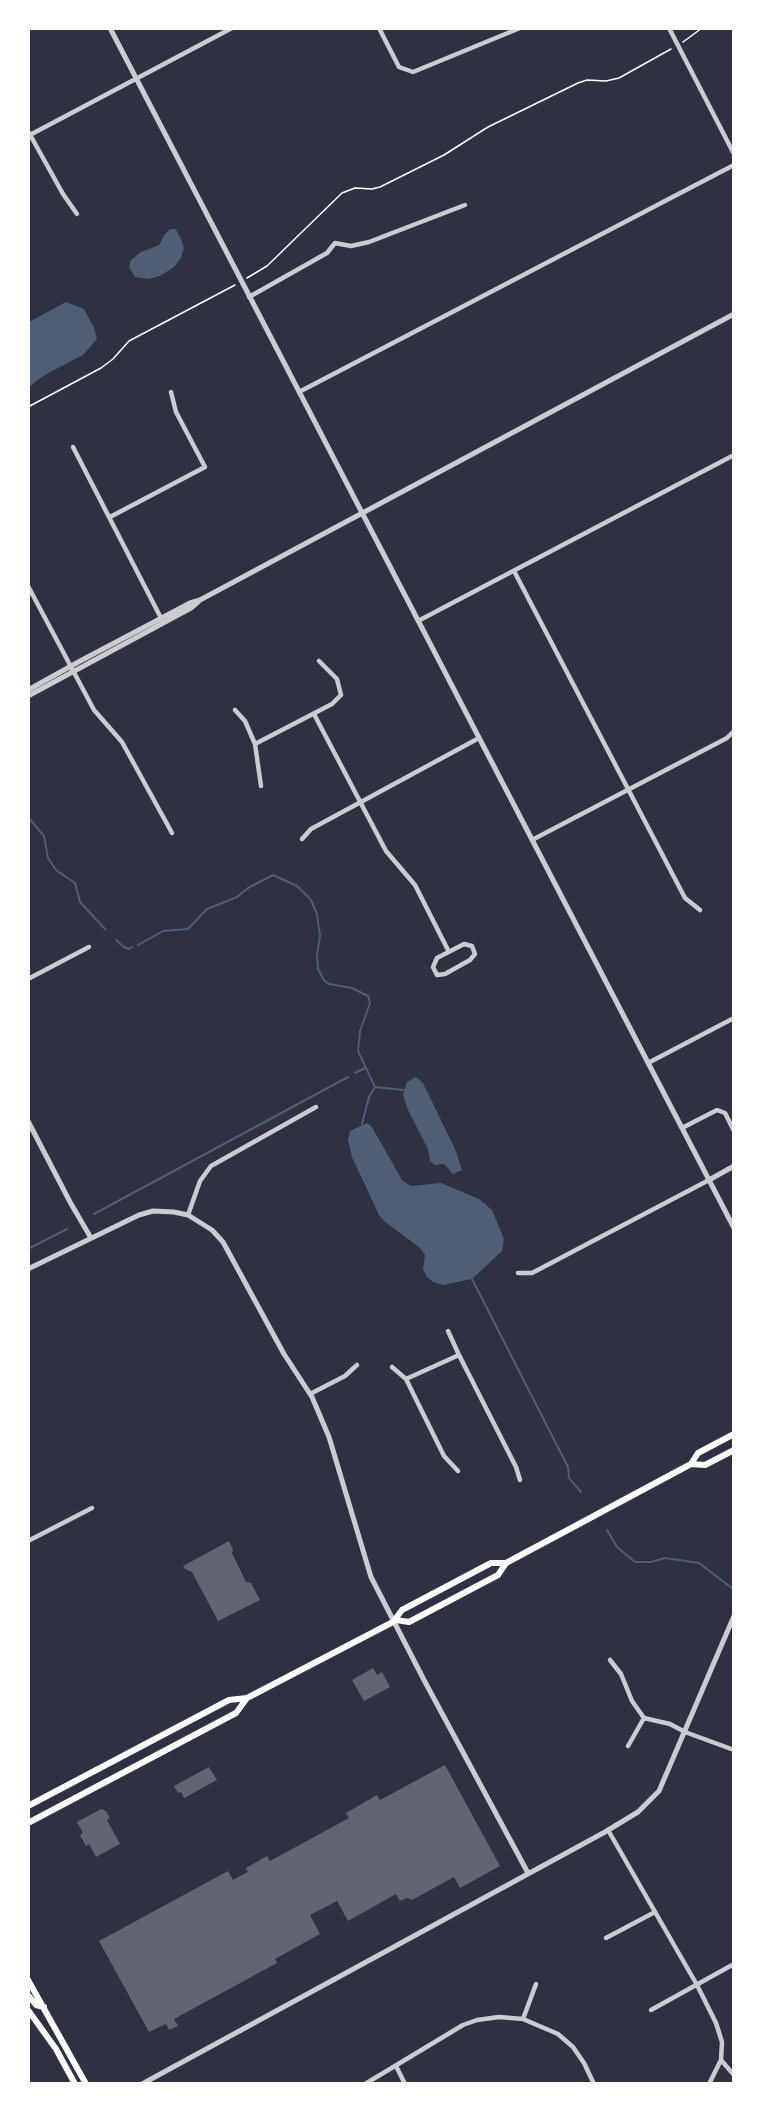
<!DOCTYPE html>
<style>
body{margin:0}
#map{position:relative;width:762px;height:2112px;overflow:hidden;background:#2d3142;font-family:Ubuntu,sans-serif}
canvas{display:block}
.frame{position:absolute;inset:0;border:30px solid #fff;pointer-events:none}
</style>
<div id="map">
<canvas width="762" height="2112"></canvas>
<div class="frame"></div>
</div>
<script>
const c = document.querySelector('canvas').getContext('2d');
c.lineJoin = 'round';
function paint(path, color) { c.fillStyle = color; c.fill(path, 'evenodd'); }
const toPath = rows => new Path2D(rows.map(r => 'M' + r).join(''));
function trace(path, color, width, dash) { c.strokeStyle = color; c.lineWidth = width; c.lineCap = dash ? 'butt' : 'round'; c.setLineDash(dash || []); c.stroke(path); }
paint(toPath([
 [170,229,176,229,181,239,184,248,181,258,174,267,160,276,149,279,135,277,129,267,131,260,141,252,159,245,165,234],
 [66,302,84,309,94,328,97,339,83,355,43,376,29,387,29,322],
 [416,1077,423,1083,455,1149,462,1170,453,1174,444,1164,435,1165,430,1161,428,1149,408,1110,403,1095,407,1082],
 [367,1123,372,1127,402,1180,411,1186,441,1183,479,1199,492,1210,504,1239,502,1251,472,1279,443,1285,433,1282,427,1277,423,1269,425,1255,420,1248,384,1221,379,1215,352,1157,348,1140,350,1131]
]), '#4f5d75');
trace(toPath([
 [28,817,44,836,48,858,56,870,75,883,80,902,105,929],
 [116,940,124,947,129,949,132,947],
 [138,945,163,931,188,929,207,909,237,897,248,888,273,875,297,886,311,900,317,914,320,936,317,955,318,969,324,980,329,984,352,988,368,996,370,1003,360,1031,358,1051,375,1087,404,1090],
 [355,1073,365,1068],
 [362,1124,369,1097,375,1087],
 [94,1214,348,1077],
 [28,1249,67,1229],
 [472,1279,568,1467,569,1478,581,1492],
 [607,1530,617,1547,635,1562,651,1562,665,1558,699,1563,733,1589]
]), '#4f5d75', 2);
paint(toPath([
 [229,1541,233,1549,232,1553,246,1582,251,1583,260,1600,218,1621,192,1572,185,1569,183,1566],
 [373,1668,377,1675,382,1672,390,1687,364,1701,352,1680],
 [445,1765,500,1866,460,1888,454,1877,412,1900,407,1898,400,1901,396,1894,348,1921,337,1901,310,1915,320,1934,275,1959,277,1963,174,2019,178,2026,169,2030,166,2024,149,2032,99,1941,228,1871,233,1880,248,1872,246,1868,267,1856,270,1861,349,1818,346,1813,377,1795,380,1800],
 [209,1767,217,1780,184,1798,181,1792,178,1793,174,1786],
 [101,1809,106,1811,110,1818,107,1820,120,1844,96,1857,89,1844,86,1846,80,1835,83,1833,77,1822]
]), '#626471');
trace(toPath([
 [683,42,702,28],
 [247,278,267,266,342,193,355,188,372,189,380,187,444,155,488,127,578,83,587,80,606,81,619,78,671,49],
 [28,407,101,368,113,359,129,341,235,285]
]), '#fff', 1.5);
trace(toPath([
 [379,28,399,67,413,72,520,28],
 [669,28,734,154],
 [28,131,63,194,77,214],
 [28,136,232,28],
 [249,297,327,253,335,243,351,246,369,242,465,205],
 [299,392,734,165],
 [73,447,162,620],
 [110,517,205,467,176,412,171,392],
 [514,571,685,898,700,910],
 [28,586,94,710,122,742,172,833],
 [418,621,734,455],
 [235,710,245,721,255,744,261,786],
 [314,714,386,851,415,885,449,952],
 [255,744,332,704,341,695,337,679,319,661],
 [302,839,311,829,479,738],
 [532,840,727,738,734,731],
 [464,944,472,946,475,954,470,960,445,974,437,975,433,967,437,958,464,944],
 [28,979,89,947],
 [648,1063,734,1018],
 [682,1128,717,1110,725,1113,734,1131],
 [188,1215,200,1181,211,1166,316,1107],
 [518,1273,532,1273,709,1180],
 [448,1331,459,1355],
 [392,1367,406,1379,459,1355,516,1467,520,1480],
 [406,1379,444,1456,458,1471],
 [310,1394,345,1376,357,1365],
 [28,1541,92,1508],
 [610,1660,621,1674,632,1701,644,1718,670,1724,685,1732,734,1750],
 [628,1746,644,1718],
 [608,1830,697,1985,716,2023,722,2042,721,2060,709,2084],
 [606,1938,655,1912],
 [651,2010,734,1964],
 [523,2019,536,1984],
 [721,2060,734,2075],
 [396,2066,405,2084],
 [365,2084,463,2025,477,2020,499,2017,523,2019,558,2034,573,2047,584,2063,594,2084]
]), '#caccd0', 4.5);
trace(toPath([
 [110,28,734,1228],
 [28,690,82,660,190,603,200,600,734,314],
 [28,696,191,608,199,601],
 [28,1121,70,1202,91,1238],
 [709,1180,734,1166],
 [28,1269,139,1215,153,1211,174,1212,188,1215,212,1230,223,1242,284,1354,312,1397,329,1437,371,1577,424,1680,528,1873],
 [142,2084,605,1832,638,1812,659,1791,734,1616]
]), '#caccd0', 5);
trace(toPath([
 [691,1464,705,1465,734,1450],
 [396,1620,409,1622,498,1575,506,1563,691,1464,698,1453,734,1434],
 [28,1806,229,1700,247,1698,393,1622,402,1610,491,1563,506,1563],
 [28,1823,236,1713,247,1698],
 [28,1980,86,2084],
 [28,1995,36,2005,44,2007],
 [28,2010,56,2049,75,2084]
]), '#fff', 6);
</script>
